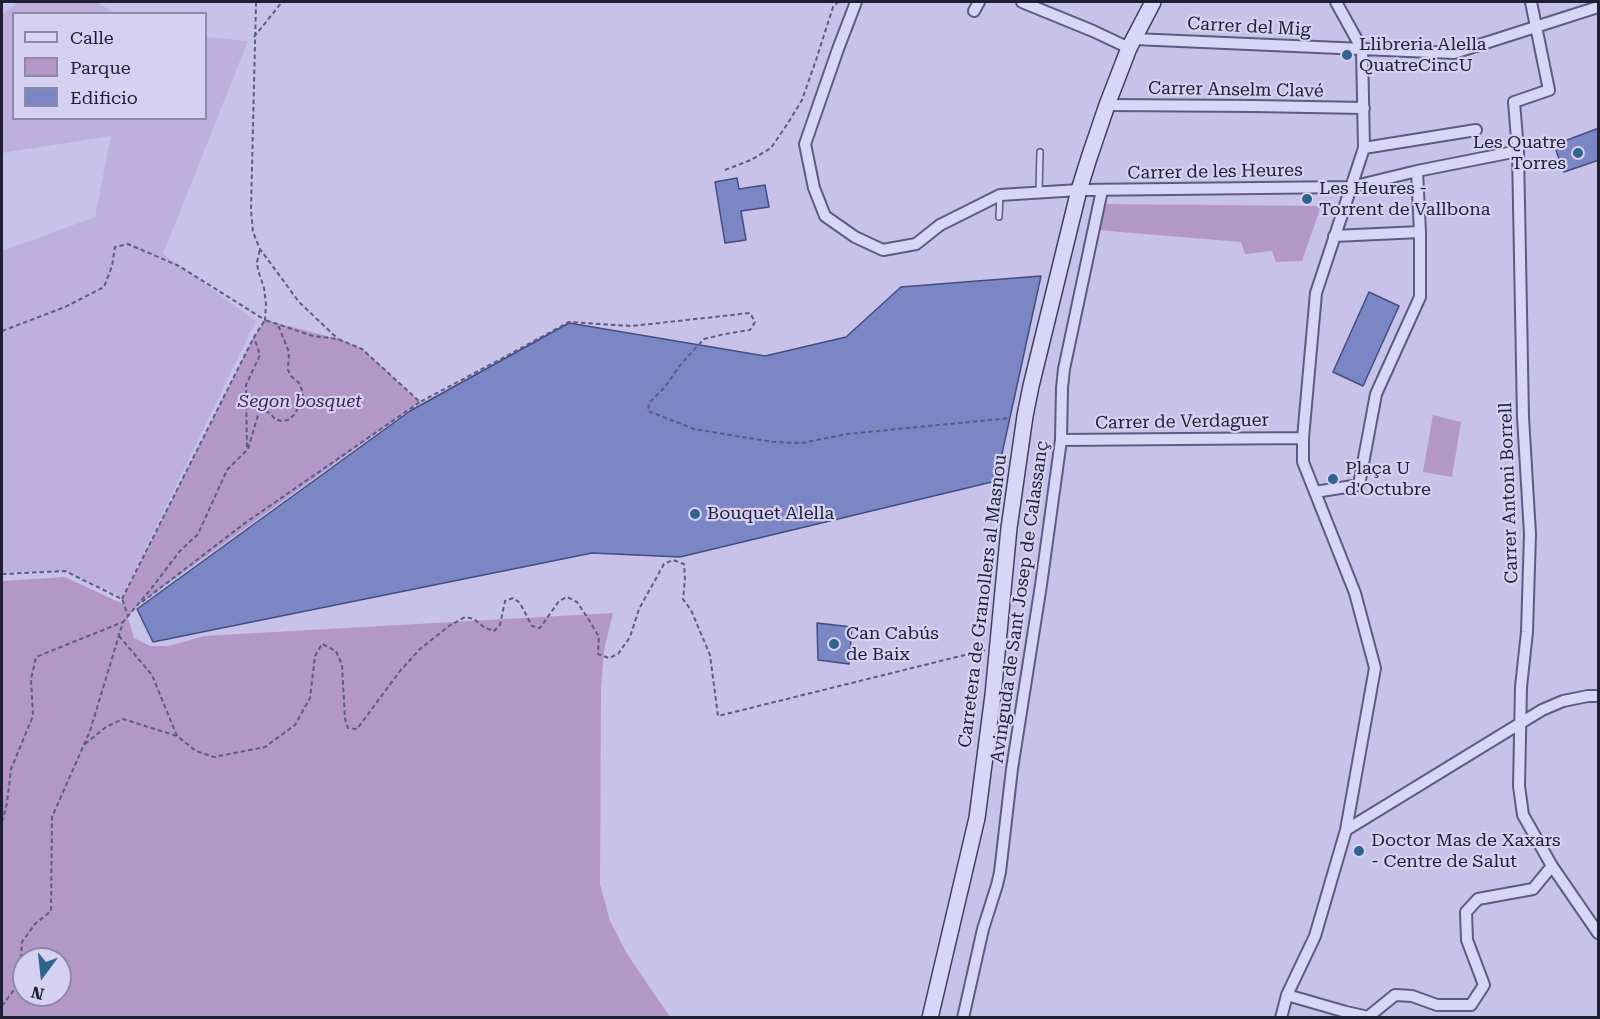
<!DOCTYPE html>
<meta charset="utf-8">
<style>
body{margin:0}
#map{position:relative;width:1600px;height:1019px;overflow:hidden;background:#c8c2ea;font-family:"Roboto Serif",serif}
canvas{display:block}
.frame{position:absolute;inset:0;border:3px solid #1e1f33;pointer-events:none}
.legend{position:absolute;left:12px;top:12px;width:195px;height:108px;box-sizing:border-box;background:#d6d1f2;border:2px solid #8c8aa6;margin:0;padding:8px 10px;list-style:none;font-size:18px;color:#1e1f33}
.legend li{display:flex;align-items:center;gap:12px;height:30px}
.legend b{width:30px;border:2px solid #8c8aa6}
.north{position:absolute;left:12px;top:947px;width:60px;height:60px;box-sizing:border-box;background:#d6d1f2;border:2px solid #8c8aa6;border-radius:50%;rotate:195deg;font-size:16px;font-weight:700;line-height:24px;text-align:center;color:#1e1f33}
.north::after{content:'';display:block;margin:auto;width:21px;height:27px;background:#2f648d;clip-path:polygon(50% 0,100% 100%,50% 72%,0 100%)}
</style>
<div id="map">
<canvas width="1600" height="1019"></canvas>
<div class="frame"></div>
<ul class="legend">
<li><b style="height:8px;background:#d9d5f6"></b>Calle</li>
<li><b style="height:16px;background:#b297c7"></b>Parque</li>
<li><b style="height:16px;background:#7b86c5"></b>Edificio</li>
</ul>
<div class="north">N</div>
</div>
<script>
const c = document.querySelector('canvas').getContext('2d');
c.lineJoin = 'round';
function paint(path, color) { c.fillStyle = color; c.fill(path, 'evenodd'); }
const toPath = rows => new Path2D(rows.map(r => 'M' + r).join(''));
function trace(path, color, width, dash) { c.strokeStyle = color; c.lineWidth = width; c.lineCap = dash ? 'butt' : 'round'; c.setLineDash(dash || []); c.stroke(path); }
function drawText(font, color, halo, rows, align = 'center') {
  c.font = font + ' "Roboto Serif",serif'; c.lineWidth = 4.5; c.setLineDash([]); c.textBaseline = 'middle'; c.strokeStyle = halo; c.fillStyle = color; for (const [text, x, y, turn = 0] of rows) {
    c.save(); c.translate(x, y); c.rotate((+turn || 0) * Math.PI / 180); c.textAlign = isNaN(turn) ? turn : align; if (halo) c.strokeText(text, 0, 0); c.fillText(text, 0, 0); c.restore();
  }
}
paint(toPath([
 [18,2,96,2,115,13,14,14,14,118,206,118,206,37,248,41,163,254,256,321,122,597,65,571,2,572,2,251,95,217,111,136,2,153,2,15]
]), '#bdb0df');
paint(toPath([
 [1102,204,1321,206,1302,261,1276,262,1272,251,1245,254,1241,242,1097,230],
 [265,320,342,340,362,349,420,402,137,606,128,616,127,615,134,638,150,646,169,646,204,636,613,613,604,650,601,688,600,884,610,921,627,954,670,1017,2,1017,2,581,65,577,123,604,122,599,254,337],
 [24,959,60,959,60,995,24,995],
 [1433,415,1461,422,1452,477,1423,472]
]), '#b297c7');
const building = toPath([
 [1599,128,1599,160,1564,172,1554,145,1599,128],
 [737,178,739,189,765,185,769,207,741,211,746,240,725,243,715,182,737,178],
 [1041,276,996,481,680,557,592,553,153,642,137,609,410,411,569,323,765,356,846,337,901,287,1041,276],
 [1369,292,1399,306,1363,386,1333,372,1369,292],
 [817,623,852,627,849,664,818,660,817,623]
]);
paint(building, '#7b86c5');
trace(building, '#424d80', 1.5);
const lane = toPath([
 [1039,192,1040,152],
 [999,217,1000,195]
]);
const street = toPath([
 [856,2,838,49,805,144,814,188,825,216,855,237,883,250,916,244,940,225,1000,195,1079,190,1351,187,1417,171,1518,151],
 [1022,2,1093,31,1129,48],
 [1531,2,1549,90,1514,102,1518,151,1523,417,1530,534,1527,632,1521,687,1519,786,1523,815,1552,866,1598,933],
 [974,11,979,2],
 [1134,39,1454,53,1598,7],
 [1107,105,1253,106,1364,108],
 [1364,148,1476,130],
 [1334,236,1420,232],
 [1061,440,1303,438],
 [1315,492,1359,485,1376,394,1420,297,1420,232,1417,171],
 [1346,830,1542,710,1563,701,1588,696,1598,696],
 [1287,995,1346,1012,1368,1017,1395,995,1412,996,1437,1005,1471,1005,1484,985,1467,940,1466,912,1478,899,1533,889,1552,866],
 [963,1018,983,929,997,885,1000,872,1012,769,1041,585,1061,440,1062,388,1064,369,1102,190],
 [1281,1018,1287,995,1315,936,1346,830,1375,668,1355,593,1303,462,1303,438,1316,293,1364,148,1362,49,1336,2]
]);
const secondary = toPath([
 [930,1018,977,818,993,695,1009,528,1025,416,1031,386,1079,190,1089,158,1107,105,1129,48,1153,2]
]);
trace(lane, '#5b5c83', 8);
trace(street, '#5b5c83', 14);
trace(secondary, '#3e4064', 18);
trace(toPath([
 [256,2,251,211,253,232,260,249,299,302,338,339],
 [254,37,282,2],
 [725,170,751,160,771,148,788,123,802,100,816,60,833,7,838,2],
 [2,331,65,307,104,287,112,266,115,247,128,244,179,266,265,320,266,304,264,288,258,270,257,262,260,249],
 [247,447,246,385,260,355,254,337],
 [2,574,65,571,122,599,128,616],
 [122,599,254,337,265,320,313,336,338,339,362,349,420,402,499,360,569,322,632,326,750,313,755,322,750,330,725,334,704,339,681,364,665,387,649,403,648,411,694,429,773,442,802,443,847,434,1010,418],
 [142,602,245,523,420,402],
 [119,636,152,675,177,736,196,751,214,757,265,747,295,725,310,698,315,656,322,644,336,651,342,665,345,719,348,728,357,729,400,671,420,649,449,626,465,617,474,619,485,628,494,631,500,625,505,601,513,598,520,603,532,626,540,628,559,601,567,597,577,602,589,620,599,637,598,654,609,658,618,654,630,637,639,609,664,564,673,560,684,564,685,580,683,599,691,610,710,655,718,716,985,650],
 [85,744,106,727,123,719,177,736],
 [2,822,7,803,11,769,33,716,31,679,36,657,123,622],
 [2,1006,16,987,20,971,22,942,35,924,51,911,52,817,90,731,123,622,151,589,179,552,198,534,227,470,248,449,259,412,265,411,270,413,275,419,281,421,288,420,294,415,300,405,303,393,299,383,291,376,288,370,289,352,278,325]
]), '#5b5c83', 2, [4.5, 3]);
trace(lane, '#d9d5f6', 5);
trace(street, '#d9d5f6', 10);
trace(secondary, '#d9d5f6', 15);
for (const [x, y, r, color] of [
 [1347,55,6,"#2f648d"],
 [1578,153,6,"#2f648d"],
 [1307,199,6,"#2f648d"],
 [1333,479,6,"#2f648d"],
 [695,514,6,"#2f648d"],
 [834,644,6,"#2f648d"],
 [1359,851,6,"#2f648d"]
]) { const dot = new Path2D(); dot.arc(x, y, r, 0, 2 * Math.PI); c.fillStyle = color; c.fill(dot); trace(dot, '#d6d1f2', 2); }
drawText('18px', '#1e1f33', '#d6d1f2', [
 ["Carrer del Mig",1249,27,3],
 ["Carrer Anselm Clavé",1236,90,1],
 ["Carrer de les Heures",1215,172,-1],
 ["Carrer de Verdaguer",1182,422,-1],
 ["Carrer Antoni Borrell",1509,493,-92],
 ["Carretera de Granollers al Masnou",983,601,-83],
 ["Avinguda de Sant Josep de Calassanç",1020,602,-82]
]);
drawText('18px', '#1e1f33', '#d6d1f2', [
 ["Llibreria Alella",1359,45],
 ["QuatreCincU",1359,66],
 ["Les Quatre",1566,143,"right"],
 ["Torres",1566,164,"right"],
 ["Les Heures -",1319,189],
 ["Torrent de Vallbona",1319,210],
 ["Plaça U",1345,469],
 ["d'Octubre",1345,490],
 ["Bouquet Alella",707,514],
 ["Can Cabús",846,634],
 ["de Baix",846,655],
 ["Doctor Mas de Xaxars",1371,841],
 ["- Centre de Salut",1371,862]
], 'left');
drawText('italic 18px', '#42264e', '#d6d1f2', [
 ["Segon bosquet",300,402]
]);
</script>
